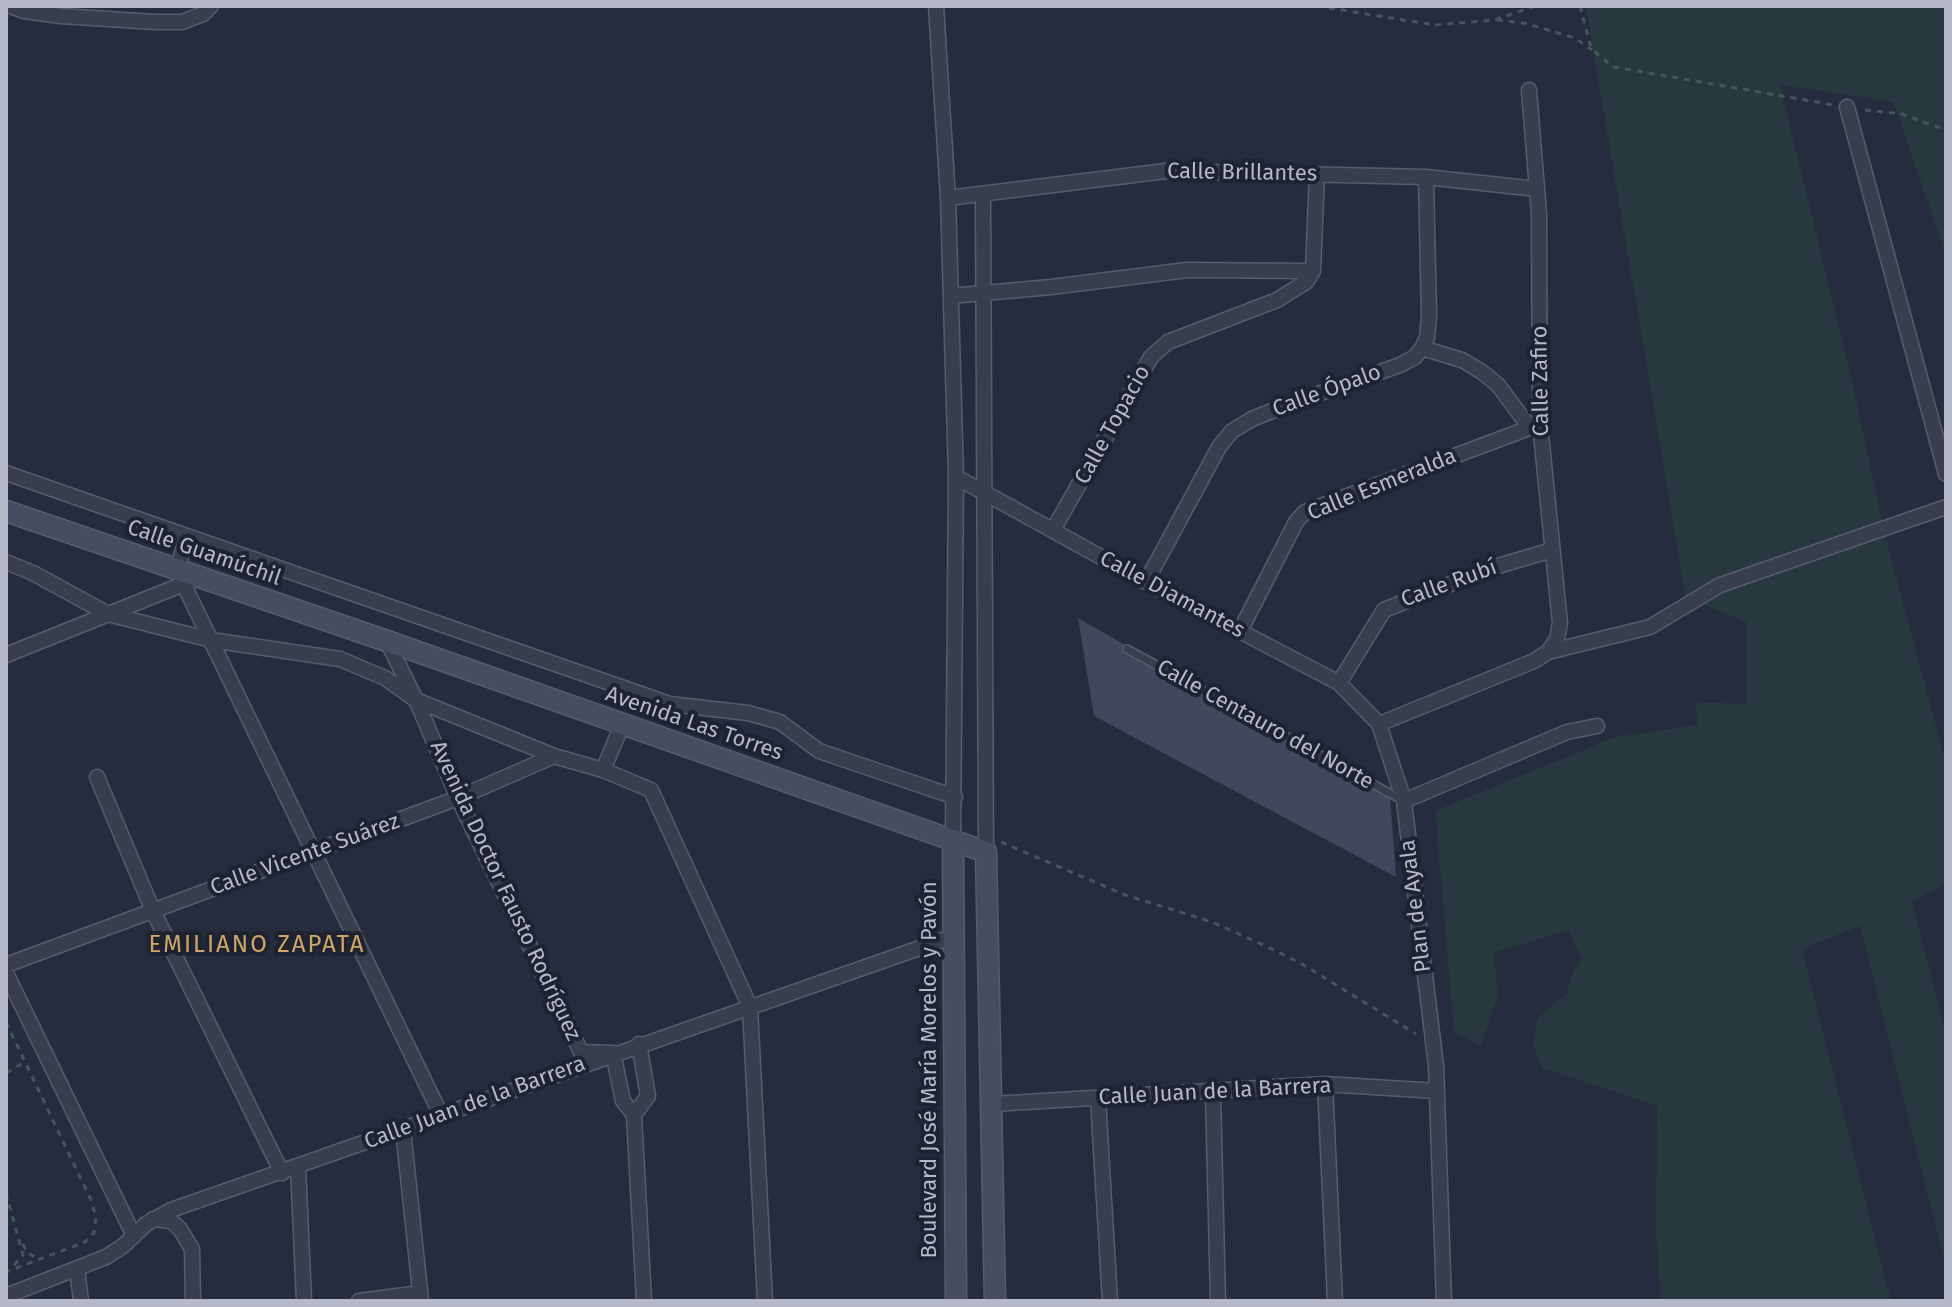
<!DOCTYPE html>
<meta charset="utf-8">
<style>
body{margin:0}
#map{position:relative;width:1952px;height:1307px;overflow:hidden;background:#252c3d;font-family:"Fira Sans",sans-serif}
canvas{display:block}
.frame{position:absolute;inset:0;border:8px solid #b5b9c8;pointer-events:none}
</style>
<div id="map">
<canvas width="1952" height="1307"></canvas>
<div class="frame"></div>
</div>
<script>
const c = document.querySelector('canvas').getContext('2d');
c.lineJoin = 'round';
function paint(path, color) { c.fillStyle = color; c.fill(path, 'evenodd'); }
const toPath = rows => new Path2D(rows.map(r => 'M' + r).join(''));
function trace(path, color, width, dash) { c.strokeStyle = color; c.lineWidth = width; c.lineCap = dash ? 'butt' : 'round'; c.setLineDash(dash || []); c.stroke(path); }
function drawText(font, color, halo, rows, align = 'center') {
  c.font = font + ' "Fira Sans",sans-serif'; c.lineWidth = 8; c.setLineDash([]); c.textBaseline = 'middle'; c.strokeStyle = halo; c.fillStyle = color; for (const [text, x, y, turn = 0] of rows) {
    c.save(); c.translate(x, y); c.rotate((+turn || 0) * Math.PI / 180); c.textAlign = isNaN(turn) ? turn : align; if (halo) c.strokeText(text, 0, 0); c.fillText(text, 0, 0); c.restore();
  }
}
paint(toPath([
 [1586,6,1946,6,1946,256,1894,102,1780,85,1851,376,1885,535,1946,763,1946,884,1912,901,1946,1034,1946,1268,1860,926,1802,949,1891,1301,1661,1301,1656,1232,1657,1106,1542,1068,1533,1045,1537,1019,1567,993,1572,974,1582,959,1568,930,1494,953,1498,996,1481,1046,1454,1032,1435,811,1615,737,1697,725,1696,702,1747,704,1746,622,1685,597]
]), '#27383e');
paint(toPath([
 [1078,618,1390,797,1396,877,1094,716]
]), '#41485d');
const lane = toPath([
 [1127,649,1402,800]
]);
const street = toPath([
 [10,6,24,11,61,16,155,22,182,22,203,14,211,6],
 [936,6,948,198,956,477,953,840],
 [1847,107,1946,474],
 [983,194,986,852],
 [948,198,1166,171,1426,177,1537,189],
 [951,296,1051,287,1187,270,1313,271],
 [1422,348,1462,360,1482,372,1498,385,1530,428],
 [6,473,670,704,748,713,780,722,819,751,955,797],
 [956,477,1146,582,1339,683,1379,724,1404,801,1436,1066,1444,1301],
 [1053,530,1151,357,1168,342,1277,300,1306,282,1313,271,1317,174],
 [6,562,33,573,108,614,211,640,340,659,385,678,416,700,554,756],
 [177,570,187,536],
 [1146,582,1219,447,1232,431,1252,419,1289,404,1400,365,1415,357,1422,348,1427,338,1429,316,1426,177],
 [183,583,441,1115],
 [1240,631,1296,522,1305,512,1540,424],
 [387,641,416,700,458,798,581,1052,613,1053,623,1101,634,1115,644,1301],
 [1548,652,1650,627,1720,585,1946,507],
 [6,655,191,581],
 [1339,683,1384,610,1488,569,1552,550],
 [1379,724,1534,661,1548,652,1557,639,1560,623,1540,424,1539,214,1529,90],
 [603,770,622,725],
 [97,777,153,911,282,1173],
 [1404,801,1567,732,1597,726],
 [6,965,458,798,554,756,603,770,651,790,750,1007,765,1301],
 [6,973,134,1236],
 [1325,1084,1335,1301],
 [1213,1093,1218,1301],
 [1098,1099,1110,1301],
 [993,1104,1325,1084,1437,1091],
 [634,1115,648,1096,639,1044],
 [403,1129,421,1301],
 [298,1167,304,1301],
 [153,1219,171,1221,180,1229,192,1249,193,1301],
 [77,1269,81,1301],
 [6,1296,106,1257,123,1246,146,1224,171,1210,954,936],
 [359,1301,420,1293]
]);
const secondary = toPath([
 [6,511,387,641,986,852,995,1301],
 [953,840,956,1301]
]);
trace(lane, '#575c6b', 10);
trace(street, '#575c6b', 17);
trace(secondary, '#575c6b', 23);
trace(toPath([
 [1317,6,1434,25,1494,20,1535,6],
 [1580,6,1590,44,1597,54,1614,67,1834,105],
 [1497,20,1524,23,1575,38,1592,50],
 [1865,110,1902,114,1946,130],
 [1001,842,1125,895,1212,922,1268,947,1302,964,1416,1034],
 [6,1022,91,1200,96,1217,94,1233,85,1242,6,1272],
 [6,1073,23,1063],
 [6,1193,23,1255,10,1270],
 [23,1244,27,1253,40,1259]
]), '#45555b', 3, [6, 6]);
trace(lane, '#393e4d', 7);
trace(street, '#393e4d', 14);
trace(secondary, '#474d60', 20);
drawText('22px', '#b5b9c8', '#1e2332', [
 ["Calle Brillantes",1242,173,1],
 ["Calle Zafiro",1541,381,-91],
 ["Calle Ópalo",1327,391,-20],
 ["Calle Topacio",1113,425,-61],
 ["Calle Esmeralda",1382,485,-22],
 ["Calle Guamúchil",204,553,19],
 ["Calle Rubí",1449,584,-20],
 ["Calle Diamantes",1172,595,28],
 ["Avenida Las Torres",694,724,19],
 ["Calle Centauro del Norte",1265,725,29],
 ["Calle Vicente Suárez",305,855,-20],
 ["Avenida Doctor Fausto Rodríguez",505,891,65],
 ["Plan de Ayala",1416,906,-97],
 ["Boulevard José María Morelos y Pavón",930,1070,-90],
 ["Calle Juan de la Barrera",1215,1092,-3],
 ["Calle Juan de la Barrera",475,1103,-20]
]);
c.letterSpacing = '2px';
drawText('24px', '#d0a668', '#1e2332', [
 ["EMILIANO ZAPATA",257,945]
]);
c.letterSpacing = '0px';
</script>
